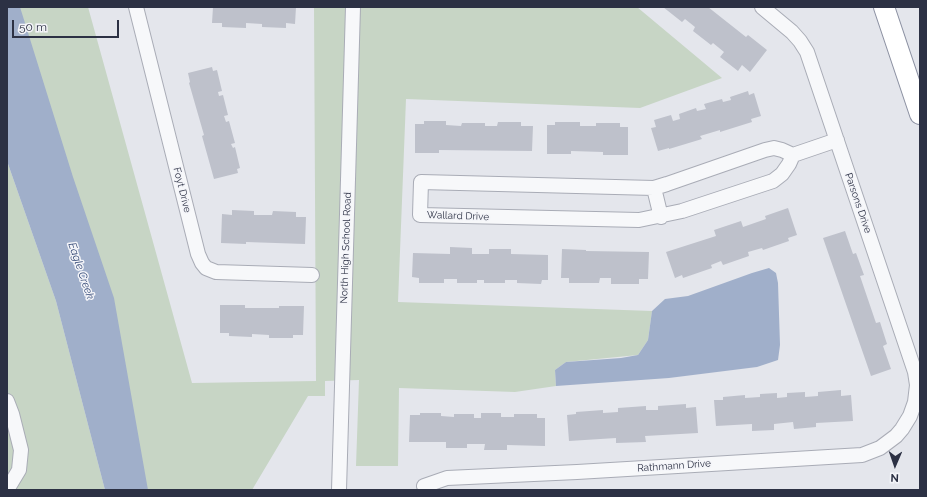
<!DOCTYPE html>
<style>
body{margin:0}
#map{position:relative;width:927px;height:497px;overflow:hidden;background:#e4e6ec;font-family:Raleway,sans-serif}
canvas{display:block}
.frame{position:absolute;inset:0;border:8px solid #2c3144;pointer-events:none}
.north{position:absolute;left:875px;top:445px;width:40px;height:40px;-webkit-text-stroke:3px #f4f5f9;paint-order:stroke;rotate:182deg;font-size:11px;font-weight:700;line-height:16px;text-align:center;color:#2c3144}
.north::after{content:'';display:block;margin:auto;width:14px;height:18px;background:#2c3144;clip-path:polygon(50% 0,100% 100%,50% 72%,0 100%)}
.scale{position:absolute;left:12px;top:20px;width:107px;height:18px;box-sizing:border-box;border:2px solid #2c3144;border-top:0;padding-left:5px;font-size:12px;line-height:14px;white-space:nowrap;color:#2c3144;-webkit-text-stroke:3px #f4f5f9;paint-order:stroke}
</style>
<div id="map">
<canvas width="927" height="497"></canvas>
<div class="frame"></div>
<div class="north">N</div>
<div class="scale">50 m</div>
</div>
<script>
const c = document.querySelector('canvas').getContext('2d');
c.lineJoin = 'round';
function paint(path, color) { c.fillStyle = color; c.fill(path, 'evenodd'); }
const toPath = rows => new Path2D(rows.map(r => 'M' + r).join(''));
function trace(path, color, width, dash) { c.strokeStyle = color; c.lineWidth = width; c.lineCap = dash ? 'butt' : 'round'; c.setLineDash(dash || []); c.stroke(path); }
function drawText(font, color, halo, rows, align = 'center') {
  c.font = font + ' Raleway,sans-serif'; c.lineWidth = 3; c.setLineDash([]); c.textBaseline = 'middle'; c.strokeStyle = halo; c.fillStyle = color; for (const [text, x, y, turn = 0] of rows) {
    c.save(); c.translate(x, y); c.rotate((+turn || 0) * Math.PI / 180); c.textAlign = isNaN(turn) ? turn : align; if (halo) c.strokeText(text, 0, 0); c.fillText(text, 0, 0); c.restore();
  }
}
paint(toPath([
 [18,7,88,7,192,383,316,381,314,7,637,7,722,78,640,108,406,99,398,302,652,311,648,340,638,355,566,362,555,370,556,386,515,392,399,388,398,466,356,466,359,380,325,381,325,396,308,396,252,490,146,490],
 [7,161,56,301,105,490,7,490]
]), '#c7d5c5');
paint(toPath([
 [7,7,20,7,73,177,114,298,148,490,105,490,56,301,7,161],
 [769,268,776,273,778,283,780,345,778,360,757,367,669,378,556,386,555,370,566,362,621,358,638,355,648,340,652,311,665,299,688,296,752,273]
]), '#a0afca');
paint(toPath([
 [213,7,296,7,295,24,286,23,286,28,262,27,262,24,246,23,246,28,222,27,222,23,212,23],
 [663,7,708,7,746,37,748,35,767,50,750,72,742,65,738,71,720,57,724,52,713,43,711,45,693,31,695,27,685,19,682,22],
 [212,67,213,71,217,70,222,91,218,92,219,96,223,95,228,115,224,116,226,122,229,121,235,143,231,144,233,148,235,147,240,168,237,169,238,173,214,179,202,136,204,135,189,83,190,82,188,73],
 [748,91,749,95,754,93,761,116,751,119,752,122,720,132,720,130,700,136,702,139,669,149,669,148,658,151,651,128,656,127,654,120,671,115,673,121,680,119,679,114,696,108,697,111,706,109,704,104,722,99,723,102,731,100,730,97],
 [424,121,446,121,446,125,461,126,462,123,485,123,485,126,497,126,498,122,521,122,521,126,533,126,532,151,439,150,439,153,415,153,415,124,424,124],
 [555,122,580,122,580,126,596,126,596,123,620,123,620,127,628,127,628,155,603,155,603,152,571,151,571,154,547,154,547,125,555,125],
 [788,208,797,235,788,238,789,241,763,250,762,248,748,252,749,256,723,265,721,261,711,265,712,268,683,278,682,275,675,278,666,252,716,236,714,230,741,221,743,227,766,219,765,216],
 [232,210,254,211,254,215,272,215,273,211,296,212,296,217,306,217,305,244,246,242,246,244,221,243,222,214,232,215],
 [845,231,853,254,856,253,864,275,860,276,876,323,880,322,887,344,883,346,891,369,871,376,823,238],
 [450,247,472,248,472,254,489,254,489,249,511,249,511,254,548,255,548,280,542,280,541,284,517,283,517,280,505,280,505,283,484,283,484,280,477,280,477,283,457,283,457,279,444,279,444,283,419,283,419,278,412,277,413,253,450,254],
 [562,249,586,250,586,251,649,252,648,279,639,279,639,284,611,284,611,278,600,278,599,283,569,283,569,278,561,278],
 [220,305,245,305,245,308,279,308,279,306,304,306,303,335,293,335,293,338,269,338,269,335,252,334,252,337,229,336,229,333,220,333],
 [841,390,841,396,851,395,853,421,816,423,816,427,794,429,793,422,774,424,774,430,752,431,752,424,716,426,714,400,723,400,723,397,745,395,745,398,760,397,760,394,777,393,777,398,787,397,787,393,805,392,805,397,818,396,818,392],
 [686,404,686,408,696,407,698,433,645,436,646,442,616,443,616,438,569,441,567,415,576,414,576,412,603,410,603,413,618,412,618,408,646,406,646,410,658,410,658,406],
 [420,413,441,413,441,416,454,417,454,414,474,414,474,418,481,418,481,413,501,413,501,417,514,417,514,414,537,414,537,418,545,418,545,446,507,445,507,450,484,450,485,444,467,444,467,448,446,448,446,442,409,442,410,415,420,415]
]), '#bec1cb');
const minor = toPath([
 [136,7,198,254,202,263,206,268,216,272,312,275],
 [793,155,789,164,782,174,773,181,682,211,639,220,420,215,421,182,654,188,667,184,765,150,774,148,782,150,793,155,837,140],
 [654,188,661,217],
 [7,401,12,414,21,450,19,470,7,490],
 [424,486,447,478,577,472,862,455,880,448,896,436,902,429,910,416,915,402,917,385,915,372,807,52,800,41,792,32,762,7],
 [339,490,353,7]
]);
const highway = toPath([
 [884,7,920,114]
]);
trace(minor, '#a9acb6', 16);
trace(highway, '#8c91a2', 22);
trace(minor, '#f7f8fa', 14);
trace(highway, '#fff', 20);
drawText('10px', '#2c3144', '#f4f5f9', [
 ["Foyt Drive",182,190,76],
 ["Parsons Drive",858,203,71],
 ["Wallard Drive",458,216,2],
 ["North High School Road",346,248,-88],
 ["Rathmann Drive",674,466,-4]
]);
drawText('italic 11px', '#364b78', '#f4f5f9', [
 ["Eagle Creek",81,271,71]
]);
</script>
